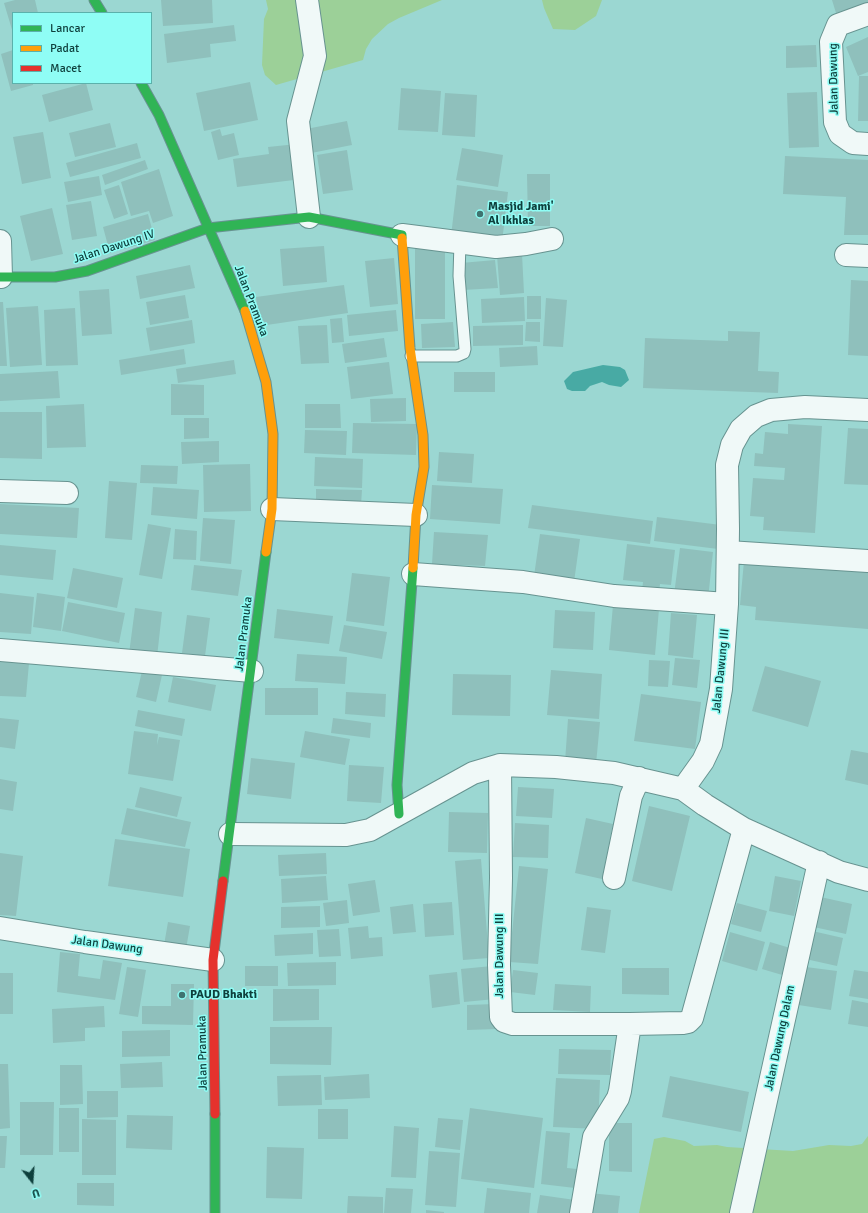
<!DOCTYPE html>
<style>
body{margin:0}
#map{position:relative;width:868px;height:1213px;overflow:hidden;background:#9bd7d2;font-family:Signika,sans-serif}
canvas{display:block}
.legend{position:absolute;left:12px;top:12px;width:140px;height:72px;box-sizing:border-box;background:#8ffdf5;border:1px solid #5bb1ab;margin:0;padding:5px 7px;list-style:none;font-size:12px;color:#0e3f3c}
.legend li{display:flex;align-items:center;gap:8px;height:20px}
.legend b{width:20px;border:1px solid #5bb1ab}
.north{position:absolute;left:12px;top:1161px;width:40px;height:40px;-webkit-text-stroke:3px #8ffdf5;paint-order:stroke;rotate:163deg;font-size:11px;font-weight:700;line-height:16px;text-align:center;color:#0e3f3c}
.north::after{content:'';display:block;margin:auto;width:14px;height:18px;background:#0e3f3c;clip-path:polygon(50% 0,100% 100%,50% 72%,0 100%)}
</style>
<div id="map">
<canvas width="868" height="1213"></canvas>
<ul class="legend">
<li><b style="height:5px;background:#30b455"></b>Lancar</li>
<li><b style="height:5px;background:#ff9f0a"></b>Padat</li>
<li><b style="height:5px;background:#e5322d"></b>Macet</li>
</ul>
<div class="north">U</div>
</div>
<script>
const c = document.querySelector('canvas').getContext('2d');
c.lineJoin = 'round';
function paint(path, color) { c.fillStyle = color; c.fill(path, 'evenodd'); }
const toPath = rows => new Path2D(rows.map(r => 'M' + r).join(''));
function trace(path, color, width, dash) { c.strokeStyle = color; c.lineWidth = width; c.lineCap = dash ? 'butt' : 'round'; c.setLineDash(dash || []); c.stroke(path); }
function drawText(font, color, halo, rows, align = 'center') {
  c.font = font + ' Signika,sans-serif'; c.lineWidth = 3; c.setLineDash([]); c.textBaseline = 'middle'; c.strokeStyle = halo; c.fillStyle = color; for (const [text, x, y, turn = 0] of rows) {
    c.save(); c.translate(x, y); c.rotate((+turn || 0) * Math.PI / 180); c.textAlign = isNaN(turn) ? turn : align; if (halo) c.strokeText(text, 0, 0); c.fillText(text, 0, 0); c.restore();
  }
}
paint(toPath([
 [266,0,442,0,399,18,388,24,372,39,366,49,363,60,276,85,265,75,262,65,264,19,268,9],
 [542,0,602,0,596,16,575,30,553,29,544,8],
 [868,1136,868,1213,639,1213,654,1139,664,1137,685,1141,694,1146,717,1145,727,1147,793,1151,829,1145,851,1146,862,1144]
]), '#9cd098');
paint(toPath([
 [603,365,620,367,625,370,629,380,621,387,609,385,602,382,590,386,585,391,572,391,567,389,564,381,573,372]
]), '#48aaa4');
paint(toPath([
 [15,0,35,0,38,13,13,13,13,33,4,3],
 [161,0,212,0,213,23,163,26],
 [832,0,868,0,868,3,836,13],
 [234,25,236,41,210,44,211,57,167,63,164,34],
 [868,37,868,72,858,76,846,47],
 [816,45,817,67,786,68,786,46],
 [13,50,13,83,33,83,33,85,11,91,1,54],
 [859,76,868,76,868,121,858,121],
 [250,82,258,120,204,131,196,93],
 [86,83,93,110,49,122,42,95],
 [401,88,441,91,438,132,398,130],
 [817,92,819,147,789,148,787,93],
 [445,93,477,95,475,137,442,135],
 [347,121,352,145,306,154,301,130],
 [110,123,116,147,75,157,69,133],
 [220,129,222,136,234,133,239,155,218,160,211,132],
 [43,132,51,178,22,184,13,137],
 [137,143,141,158,70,177,66,163],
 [297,144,302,179,237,187,233,159,269,154,268,147],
 [462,148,503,155,498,187,456,180],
 [347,150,353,190,323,194,317,155],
 [785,156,868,160,868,235,844,235,846,197,783,194],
 [145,160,148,169,105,185,102,175],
 [159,169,173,216,153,223,149,211,131,216,121,182],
 [527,174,550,174,550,226,528,226],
 [99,176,102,195,68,202,64,182],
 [119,185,128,214,114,219,104,190],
 [457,185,508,192,502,242,451,236],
 [91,201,97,236,72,240,66,205],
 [52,208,63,254,31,261,20,216],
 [148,214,155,240,110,253,103,227],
 [415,245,445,245,445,319,415,319],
 [324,246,327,282,283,286,280,249],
 [522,254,524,293,500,295,497,255],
 [394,258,398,304,370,307,365,261],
 [495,260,498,288,463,290,461,263],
 [190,265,195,288,140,299,136,276],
 [851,280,868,281,868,356,848,355],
 [344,285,348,313,260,326,256,297],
 [109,289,112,334,82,336,79,291],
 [185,295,189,318,150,325,146,302],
 [527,296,541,296,541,319,527,319],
 [524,297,525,321,482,323,481,299],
 [546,298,567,300,563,347,543,346],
 [0,302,3,302,7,366,0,366],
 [38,306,42,365,10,367,6,308],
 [75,308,78,365,46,366,44,310],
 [396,310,398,331,349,336,347,315],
 [342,318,344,342,332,343,330,319],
 [192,320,195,343,150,351,146,328],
 [453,322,455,347,422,348,421,324],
 [526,322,540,322,540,342,525,341],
 [327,325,329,363,301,364,298,326],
 [523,325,523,345,473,346,473,326],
 [728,331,760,332,758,371,779,372,778,393,643,388,645,338,728,341],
 [384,338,387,357,345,363,342,344],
 [537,346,538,365,500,367,499,348],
 [184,349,186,364,121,375,119,360],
 [234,360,236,374,178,383,176,369],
 [389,362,393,394,351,399,347,367],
 [58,371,60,398,0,401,0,374],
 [454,372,495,372,495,392,454,392],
 [171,384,204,385,204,415,171,415],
 [406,398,406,421,371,422,370,399],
 [84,404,86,447,47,448,46,406],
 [305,404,340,404,341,428,305,428],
 [0,412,42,412,42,459,0,458],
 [184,418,209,418,209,438,184,439],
 [353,423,417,424,416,455,352,453],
 [788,424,822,426,815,533,763,530,764,517,750,516,753,478,784,480,785,468,754,466,755,453,763,454,765,432,788,434],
 [848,428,868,429,868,485,844,484],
 [305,430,347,431,346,455,304,453],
 [219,441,219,462,182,464,181,442],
 [439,452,474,454,472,483,437,481],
 [315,457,363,459,362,488,314,486],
 [250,464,251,511,204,512,203,465],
 [141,465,178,466,177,484,140,483],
 [109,481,137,483,132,540,105,538],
 [432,485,503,489,500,524,430,519],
 [153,487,199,490,197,519,151,515],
 [316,489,362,490,361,505,316,503],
 [0,504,79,508,77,538,0,534],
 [532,505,653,521,650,544,528,528],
 [657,517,721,525,718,549,654,541],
 [203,518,235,520,231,564,200,561],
 [148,524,171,528,162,579,139,575],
 [175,529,197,531,196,560,173,559],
 [434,532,488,535,485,566,432,564],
 [540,534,580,539,574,582,534,576],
 [627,544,675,550,671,585,660,584,659,593,642,591,643,582,623,580],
 [0,545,56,550,53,580,0,575],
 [680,548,713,552,708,599,674,595],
 [744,561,868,571,868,629,755,620,756,607,740,605],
 [194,565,242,570,238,596,191,590],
 [73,568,123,578,117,608,67,598],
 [352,573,390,577,384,626,346,621],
 [0,593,34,597,31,634,0,632],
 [37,593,65,597,61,631,33,627],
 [68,602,125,613,119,643,62,631],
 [613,605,659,609,655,655,609,650],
 [135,608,162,612,157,657,129,654],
 [277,609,333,616,329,644,274,638],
 [555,610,595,612,593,650,553,648],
 [671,613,697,615,693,658,668,655],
 [187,615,210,618,205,656,182,653],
 [344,625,387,632,382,659,339,651],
 [297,654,347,657,345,684,295,681],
 [675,658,700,660,697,688,672,685],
 [649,660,670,661,668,687,648,686],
 [0,661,29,663,26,697,0,696],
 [765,666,821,681,808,727,752,711],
 [551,670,602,674,599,719,547,715],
 [142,671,162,675,156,702,136,697],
 [453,674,511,675,510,716,452,715],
 [173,677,216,685,211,711,168,702],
 [265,688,318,688,318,715,265,715],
 [346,692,386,694,385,717,345,714],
 [641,694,701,702,695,749,634,741],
 [138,710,185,719,182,736,135,726],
 [0,718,19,720,15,749,0,747],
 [333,718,371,723,370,738,331,733],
 [568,719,600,722,596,764,565,762],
 [134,731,158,734,157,745,159,737,180,740,173,781,128,774],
 [305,731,350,739,345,765,300,757],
 [851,750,868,753,868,785,845,780],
 [251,758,295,763,291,799,247,794],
 [349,765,384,767,381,803,347,801],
 [0,779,17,782,13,811,0,809],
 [140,787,182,797,177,817,135,807],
 [518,787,554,789,552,818,516,816],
 [649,806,690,816,672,891,632,881],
 [127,808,191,822,185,847,121,834],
 [449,812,488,813,487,853,448,852],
 [586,818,613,824,602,879,575,873],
 [515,823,549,825,548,858,513,857],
 [115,839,190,849,183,897,108,886],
 [0,853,23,856,16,916,0,915],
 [326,853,327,874,279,876,278,855],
 [481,859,489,958,463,960,455,861],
 [519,866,548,869,538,964,509,962],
 [326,876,328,900,282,903,281,879],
 [775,876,801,881,794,916,769,911],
 [375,880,380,912,353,916,348,884],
 [816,896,852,904,846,934,809,926],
 [347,900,349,923,326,926,323,903],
 [452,902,454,935,425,937,423,904],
 [737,903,767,911,761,932,731,924],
 [413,904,416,932,393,934,390,907],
 [320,906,320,927,281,928,281,907],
 [587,907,611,910,605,953,581,950],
 [168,922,190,926,186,949,164,945],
 [368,926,369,938,382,937,383,956,351,959,348,928],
 [339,929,341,956,319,957,317,930],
 [808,930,843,938,837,966,801,958],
 [730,932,765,942,757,971,722,961],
 [313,933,313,954,275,956,274,935],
 [770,942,797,950,789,977,762,969],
 [60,952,80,954,78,976,100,979,103,960,122,963,115,1000,57,992],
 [336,962,336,985,288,986,287,963],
 [245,966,278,966,278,986,245,986],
 [492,966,495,999,464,1002,461,969],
 [798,966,837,971,831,1010,792,1004],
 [127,967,146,970,138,1017,119,1014],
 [622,968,669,968,669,995,622,994],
 [513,970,538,973,535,995,510,992],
 [854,970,868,972,868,999,849,996],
 [457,972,460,1004,432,1008,429,975],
 [0,973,13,973,13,1014,0,1014],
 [171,984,194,984,193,1025,142,1024,142,1006,171,1006],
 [555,984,591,986,590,1012,553,1010],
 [273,989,319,989,319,1020,273,1021],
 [852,1000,868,1003,868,1027,848,1024],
 [495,1004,496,1029,467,1030,467,1005],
 [104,1006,105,1027,85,1028,85,1041,53,1043,52,1009],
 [270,1027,332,1027,331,1065,270,1064],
 [170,1030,170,1056,122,1057,122,1031],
 [559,1049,611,1050,610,1075,558,1074],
 [162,1062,163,1087,121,1088,120,1064],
 [0,1064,8,1064,10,1128,0,1129],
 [60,1065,82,1065,83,1104,60,1105],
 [369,1074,370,1098,325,1100,324,1077],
 [321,1075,322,1105,278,1106,277,1076],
 [670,1076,749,1092,741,1132,662,1117],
 [556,1078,600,1080,598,1129,553,1127],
 [87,1091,118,1091,118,1117,87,1118],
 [20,1102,54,1102,53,1155,20,1155],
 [59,1108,79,1108,79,1152,59,1152],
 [470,1108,543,1118,534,1188,461,1179],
 [318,1109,348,1109,348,1139,318,1139],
 [127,1115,173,1116,172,1150,126,1148],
 [438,1118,463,1120,460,1150,435,1147],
 [82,1119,116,1120,116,1175,82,1175],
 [609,1123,632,1123,632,1172,609,1171],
 [394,1126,419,1128,416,1178,391,1177],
 [546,1131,570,1133,567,1168,577,1169,575,1188,541,1184],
 [0,1136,7,1136,5,1168,0,1168],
 [267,1147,304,1148,302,1199,266,1198],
 [429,1151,460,1153,456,1207,425,1205],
 [77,1183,114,1183,114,1206,77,1205],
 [386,1188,413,1189,411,1213,384,1213],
 [487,1188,531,1193,529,1213,484,1213],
 [589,1193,620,1196,618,1213,587,1213],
 [540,1195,575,1200,573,1213,537,1213],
 [348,1196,383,1197,383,1213,347,1213],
 [426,1210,444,1212,444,1213,426,1213]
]), '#8fc0bc');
const lane = toPath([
 [411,356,457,356,464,353,465,349,459,276,460,242]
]);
const street = toPath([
 [307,0,315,56,298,121,309,217],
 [868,14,838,25,831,42,835,122,840,134,853,143,868,144],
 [402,235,496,247,526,244,552,239],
 [0,241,1,277],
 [846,255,868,256],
 [0,491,67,493],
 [272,509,416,515],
 [728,552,868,561],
 [413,574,523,582,614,596,727,604],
 [0,650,252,671],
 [500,765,501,878,499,965,501,1017,504,1021,513,1024,630,1024],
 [683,789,705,805,744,829,839,872,868,880],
 [230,834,346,835,370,830,473,773,500,765,556,767,614,773,683,789,703,761,711,744,721,689,727,604,728,529,727,465,732,445,741,429,756,416,771,410,805,407,868,410],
 [614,878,631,796,639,778],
 [0,928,85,942,213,960],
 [581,1213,594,1137,618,1098,620,1091,630,1024,683,1023,688,1022,692,1018,744,829],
 [741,1213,819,862]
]);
const fast = toPath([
 [94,0,102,13],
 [141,83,159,115,245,311],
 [0,277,55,277,87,271,208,228,309,217,402,235,402,238],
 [399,814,397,785,413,568],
 [223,881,266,552],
 [215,1213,215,1114]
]);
const slow = toPath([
 [402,238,410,348,423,435,424,467,416,515,413,568],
 [245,311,266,382,273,434,272,509,266,552]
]);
const jam = toPath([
 [215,1114,213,960,223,881]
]);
trace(lane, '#679390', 13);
trace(street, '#679390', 24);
trace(fast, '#679390', 11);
trace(slow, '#679390', 11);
trace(jam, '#679390', 11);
trace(lane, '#f0f9f8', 11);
trace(street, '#f0f9f8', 22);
trace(fast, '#30b455', 9);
trace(slow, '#ff9f0a', 9);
trace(jam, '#e5322d', 9);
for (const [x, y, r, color] of [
 [480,214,4,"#3f7470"],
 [182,995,4,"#3f7470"]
]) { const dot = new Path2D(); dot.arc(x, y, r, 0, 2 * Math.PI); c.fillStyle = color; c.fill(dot); trace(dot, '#8ffdf5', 1.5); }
drawText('12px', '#0e3f3c', '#8ffdf5', [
 ["Jalan Dawung",834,79,-91],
 ["Jalan Dawung IV",114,247,-18],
 ["Jalan Pramuka",251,301,69],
 ["Jalan Pramuka",244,634,-83],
 ["Jalan Dawung III",721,671,-84],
 ["Jalan Dawung",107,945,8],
 ["Jalan Dawung III",500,956,-90],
 ["Jalan Dawung Dalam",780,1038,-78],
 ["Jalan Pramuka",203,1053,-91]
]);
drawText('bold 12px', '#0e3f3c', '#8ffdf5', [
 ["Masjid Jami'",488,207],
 ["Al Ikhlas",488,221],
 ["PAUD Bhakti",190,995]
], 'left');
</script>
